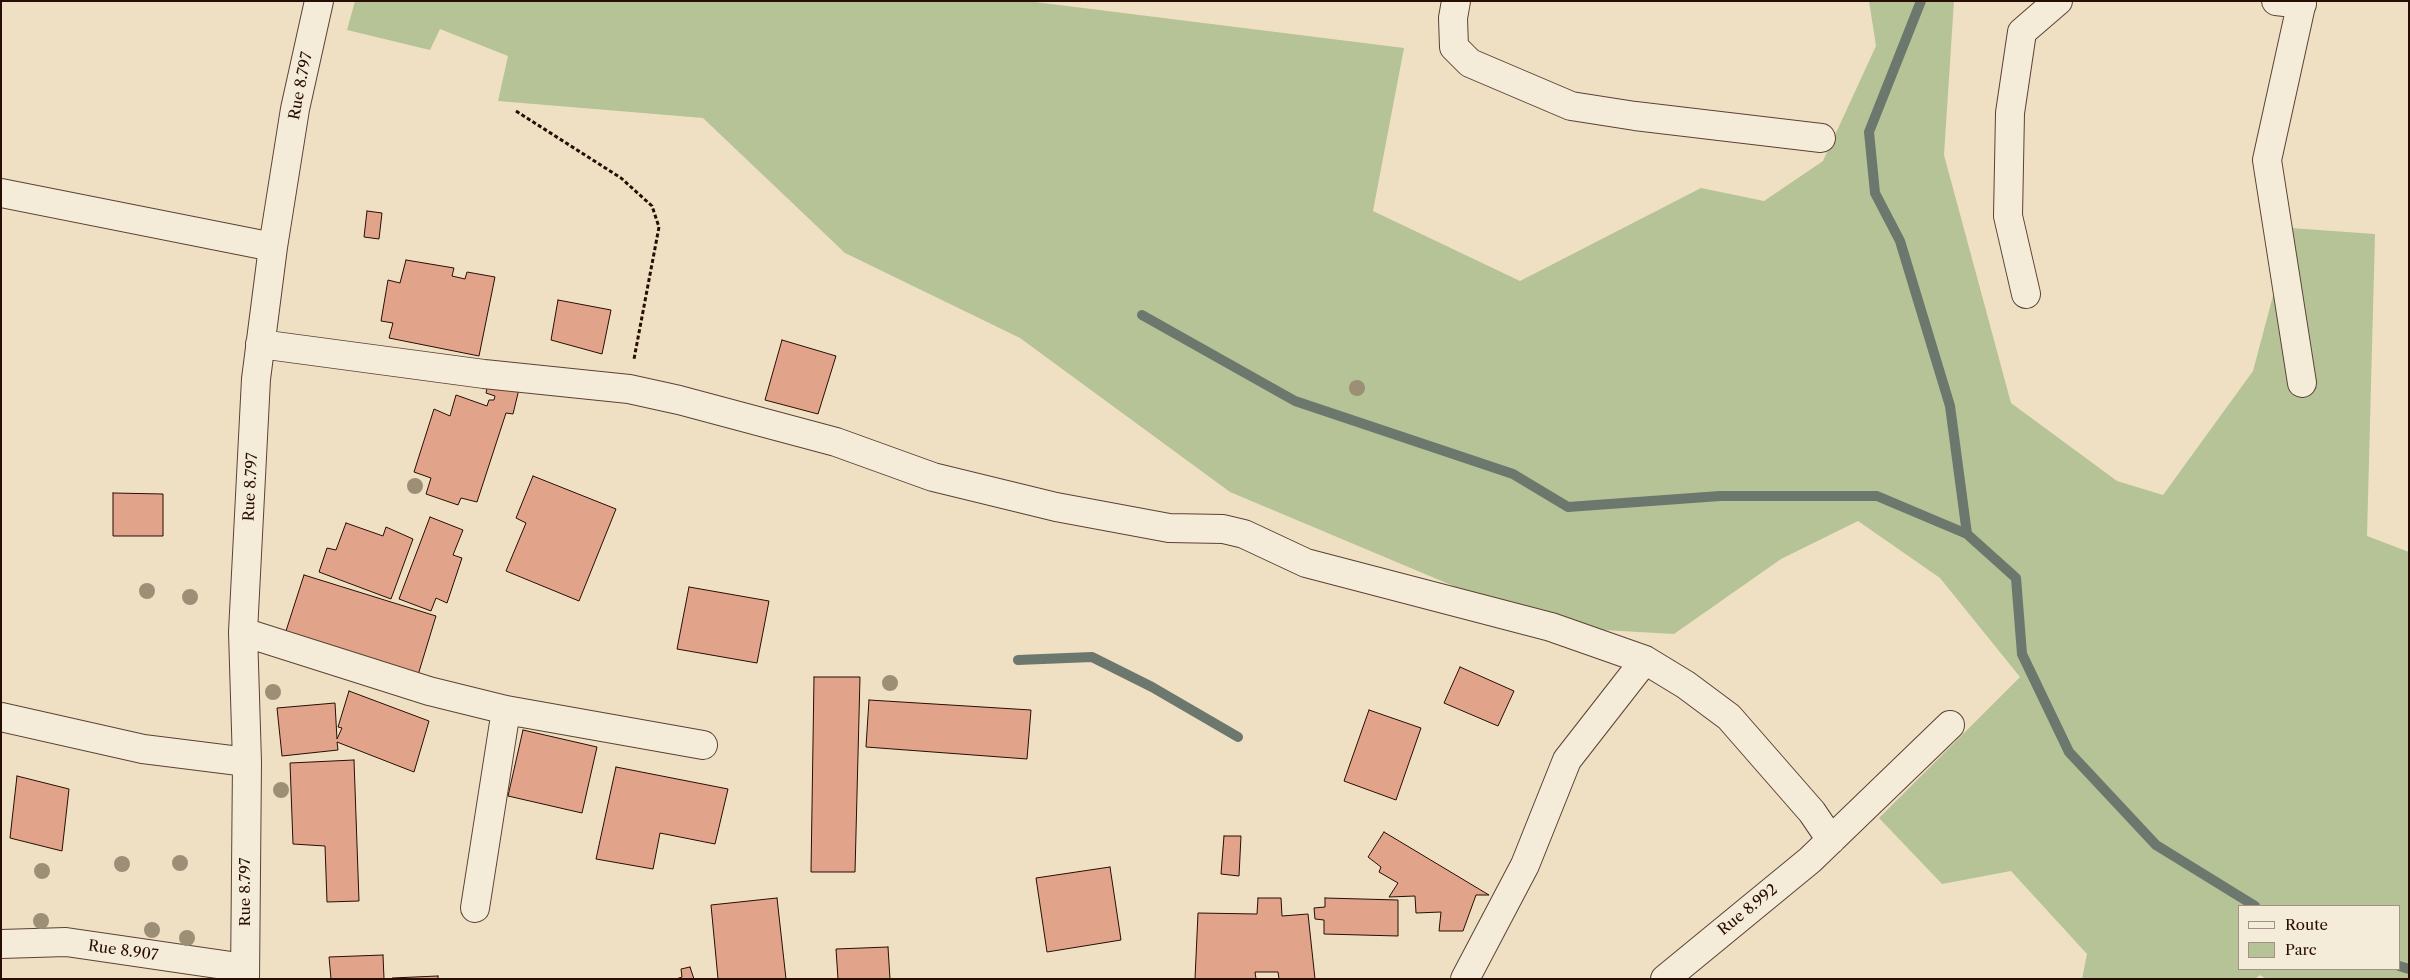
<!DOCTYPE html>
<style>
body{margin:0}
#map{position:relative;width:2410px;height:980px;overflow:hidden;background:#efe0c4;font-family:"Libre Caslon Text",serif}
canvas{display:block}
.frame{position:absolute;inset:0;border:2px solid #280d03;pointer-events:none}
.legend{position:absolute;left:2238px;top:905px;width:162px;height:65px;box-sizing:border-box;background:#f5ebd9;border:1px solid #a39283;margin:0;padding:6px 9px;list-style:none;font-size:15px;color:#280d03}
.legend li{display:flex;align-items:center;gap:10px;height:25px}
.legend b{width:25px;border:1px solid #a39283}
</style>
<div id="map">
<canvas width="2410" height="980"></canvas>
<div class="frame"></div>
<ul class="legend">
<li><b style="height:6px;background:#f5ebd9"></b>Route</li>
<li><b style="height:14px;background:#b5c397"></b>Parc</li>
</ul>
</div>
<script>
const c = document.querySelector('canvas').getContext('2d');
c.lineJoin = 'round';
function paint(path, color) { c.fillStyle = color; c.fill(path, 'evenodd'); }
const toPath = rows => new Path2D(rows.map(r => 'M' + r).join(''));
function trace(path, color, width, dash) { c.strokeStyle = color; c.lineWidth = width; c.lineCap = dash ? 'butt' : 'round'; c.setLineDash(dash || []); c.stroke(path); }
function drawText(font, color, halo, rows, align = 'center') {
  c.font = font + ' "Libre Caslon Text",serif'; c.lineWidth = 4; c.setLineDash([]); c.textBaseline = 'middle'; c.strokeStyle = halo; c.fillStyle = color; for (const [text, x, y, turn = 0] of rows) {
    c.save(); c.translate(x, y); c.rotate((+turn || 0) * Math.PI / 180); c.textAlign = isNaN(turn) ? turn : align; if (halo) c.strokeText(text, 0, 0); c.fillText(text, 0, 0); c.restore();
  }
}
paint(toPath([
 [355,1,1027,1,1404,48,1373,211,1520,281,1701,188,1764,201,1823,161,1876,46,1869,1,1954,1,1944,155,2011,403,2117,481,2163,495,2253,371,2291,228,2375,234,2367,536,2409,552,2409,979,2266,979,2260,975,2255,979,2082,979,2087,954,2011,871,1942,884,1879,818,2020,677,1940,578,1858,521,1781,559,1674,634,1551,627,1230,492,1020,338,845,253,703,118,498,101,508,56,440,29,430,50,347,30],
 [2239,906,2399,906,2399,969,2239,969]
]), '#b5c397');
trace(toPath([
 [1921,1,1869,132,1875,193,1900,241,1950,406,1967,534],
 [1142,315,1295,401,1513,474,1568,507,1720,496,1877,496,1967,534,2016,578,2022,654,2069,752,2156,845,2255,906],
 [1018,660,1092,657,1152,687,1238,737],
 [2399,966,2409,969]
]), '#6c776e', 10);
const building = toPath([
 [367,211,382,213,379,239,364,237,367,211],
 [406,260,454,268,452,276,465,279,467,272,495,277,479,356,389,338,393,323,381,321,388,280,400,283,406,260],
 [558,300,611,310,602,354,551,340,558,300],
 [782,340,836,356,818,414,765,400,782,340],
 [488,384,519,389,513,414,506,413,477,502,461,498,458,505,426,494,431,478,414,472,434,409,450,416,456,395,487,406,489,400,494,400,495,396,486,393,488,384],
 [533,476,616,509,579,601,506,571,526,523,516,518,533,476],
 [113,493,163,494,163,536,113,536,113,493],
 [430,517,463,530,453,555,462,558,447,603,436,598,431,611,399,599,430,517],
 [346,523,383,536,386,527,413,539,391,599,319,572,327,548,336,550,346,523],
 [304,575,436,616,418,675,285,634,304,575],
 [689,587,769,601,757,663,677,649,689,587],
 [1460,667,1514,691,1498,726,1444,703,1460,667],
 [814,677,860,677,855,872,811,872,814,677],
 [349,691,429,721,414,772,337,742,338,750,282,756,277,708,335,703,337,739,342,728,338,727,349,691],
 [869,700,1031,710,1027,759,866,747,869,700],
 [1369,710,1421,728,1396,800,1344,781,1369,710],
 [523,730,597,747,582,813,508,796,523,730],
 [354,760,359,901,327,902,325,846,293,844,290,763,354,760],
 [616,767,728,789,715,844,660,833,653,869,596,859,616,767],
 [17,776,69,789,62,851,10,838,17,776],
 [1384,832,1489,895,1476,895,1463,931,1439,931,1441,912,1416,913,1415,896,1389,897,1398,883,1379,872,1381,867,1368,857,1384,832],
 [1224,836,1241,836,1239,876,1221,874,1224,836],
 [1110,867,1121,940,1047,952,1036,878,1110,867],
 [777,898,786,979,718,979,711,905,777,898],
 [1258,898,1281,898,1282,916,1308,914,1315,979,1279,979,1278,972,1255,972,1256,979,1195,979,1198,913,1257,914,1258,898],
 [1325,898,1398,900,1398,936,1324,934,1324,920,1315,919,1314,908,1325,907,1325,898],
 [888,947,890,979,838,979,836,949,888,947],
 [383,955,384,979,331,979,329,957,383,955],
 [690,967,694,979,676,979,682,977,681,969,690,967],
 [438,976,438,979,392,979,392,978,438,976]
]);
paint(building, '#e1a48a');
trace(building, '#280d03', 1);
const street = toPath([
 [1456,1,1453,18,1454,47,1470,63,1571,106,1635,116,1821,138],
 [2276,1,2302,4],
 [1,193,273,247],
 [2026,294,2008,216,2010,113,2022,32,2058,1],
 [260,344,484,374,629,389,679,400,836,442,933,477,1056,507,1169,528,1223,529,1244,534,1306,563,1551,627,1645,660,1686,685,1729,717,1812,812,1831,840],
 [2302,383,2267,160,2302,1],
 [243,632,429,691,506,710,703,745],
 [1,717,143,749,247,762],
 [475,908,506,710],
 [1,944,66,942,245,968],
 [245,979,247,762,243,632,256,379,273,247,295,109,319,1],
 [1465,979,1525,865,1567,760,1645,660],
 [1665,979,1810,860,1950,725]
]);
trace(street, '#5a4233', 30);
trace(toPath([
 [516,111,621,178,652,206,659,227,634,359]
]), '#280d03', 3, [4, 2.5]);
trace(street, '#f5ebd9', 28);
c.fillStyle = '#9c8f76';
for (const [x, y] of [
 [1357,388],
 [415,486],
 [147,591],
 [190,597],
 [890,683],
 [273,692],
 [281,790],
 [180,863],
 [122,864],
 [42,871],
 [41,921],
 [152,930],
 [187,938]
]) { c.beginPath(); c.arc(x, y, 8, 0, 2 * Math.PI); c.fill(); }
drawText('15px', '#280d03', '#f5ebd9', [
 ["Rue 8.797",301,86,-79],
 ["Rue 8.797",251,487,-87],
 ["Rue 8.797",246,892,-90],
 ["Rue 8.992",1748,910,-39],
 ["Rue 8.907",123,951,8]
]);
</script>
